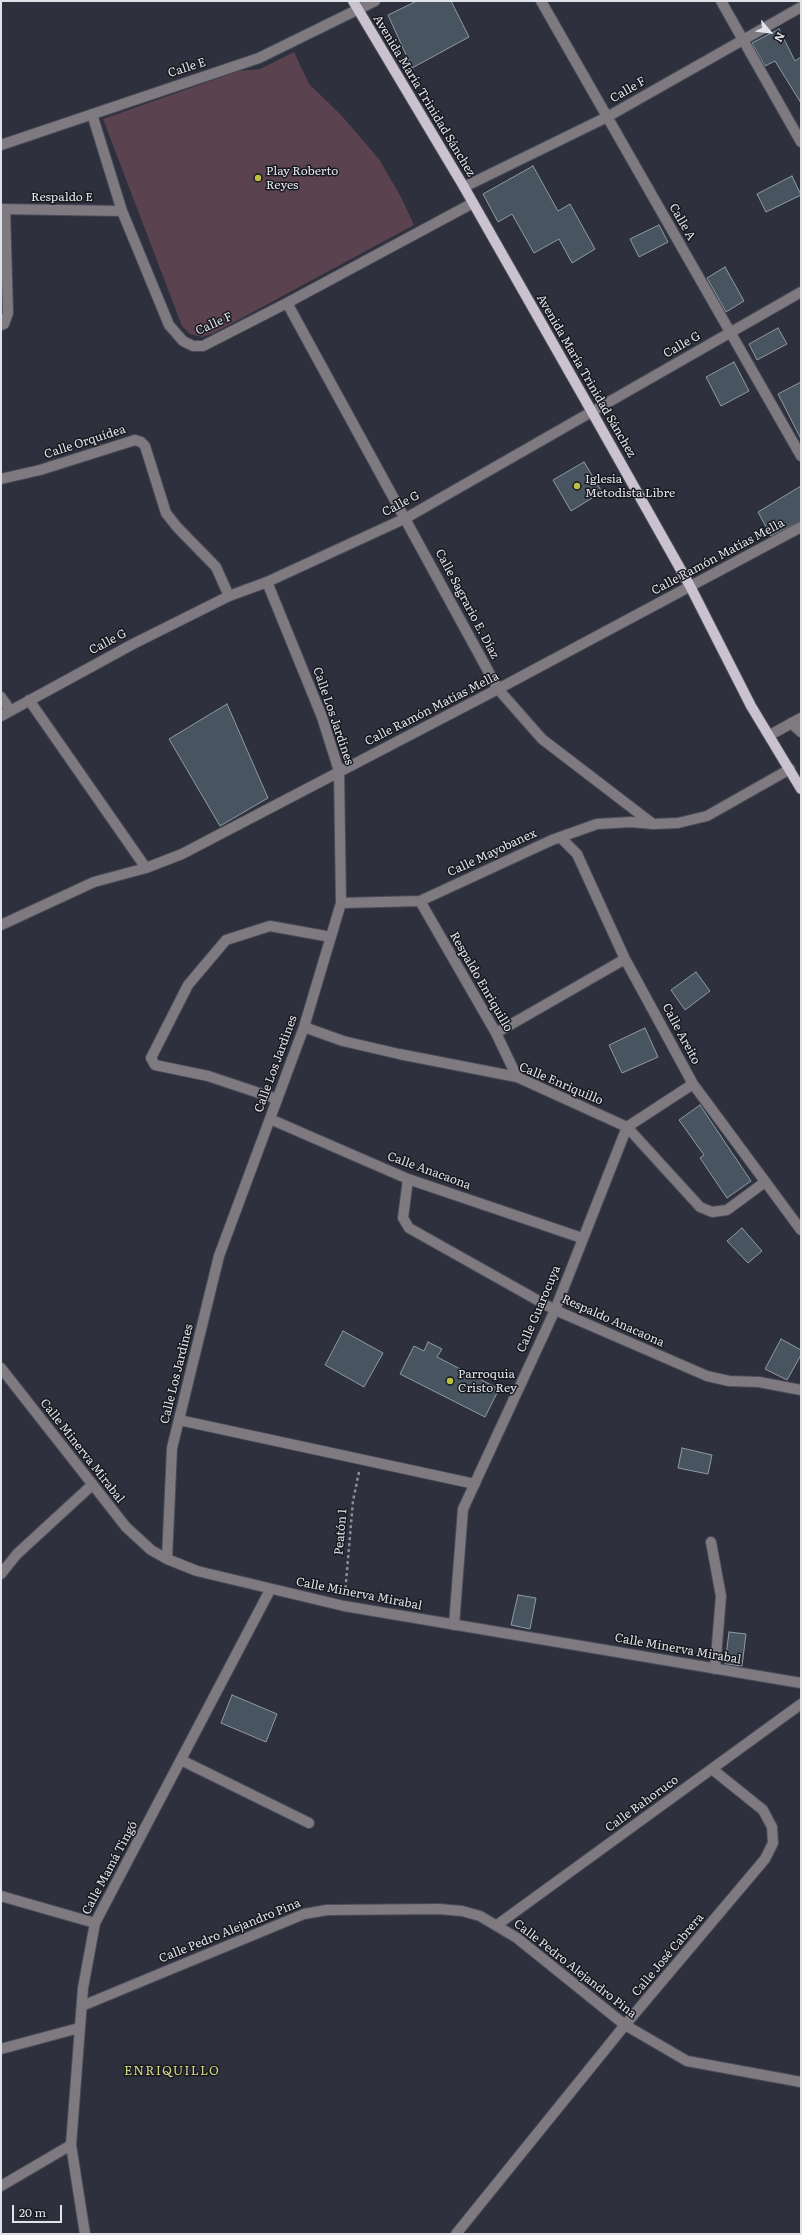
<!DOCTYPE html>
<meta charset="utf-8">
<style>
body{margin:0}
#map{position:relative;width:802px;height:2235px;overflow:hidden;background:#2e303d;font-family:Literata,serif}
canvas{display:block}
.frame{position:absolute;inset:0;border:2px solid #e0e2ea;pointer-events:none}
.north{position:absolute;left:750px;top:12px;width:40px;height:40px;-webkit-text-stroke:3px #18191e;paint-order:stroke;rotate:118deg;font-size:11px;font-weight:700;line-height:16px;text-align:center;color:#e0e2ea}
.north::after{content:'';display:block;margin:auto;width:14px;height:18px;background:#e0e2ea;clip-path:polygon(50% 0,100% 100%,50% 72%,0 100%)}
.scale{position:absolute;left:12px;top:2205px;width:50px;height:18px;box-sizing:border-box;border:2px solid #e0e2ea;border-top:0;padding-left:5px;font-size:12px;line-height:14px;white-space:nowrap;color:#e0e2ea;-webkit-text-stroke:3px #18191e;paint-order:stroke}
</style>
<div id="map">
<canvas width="802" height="2235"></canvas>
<div class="frame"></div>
<div class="north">N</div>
<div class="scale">20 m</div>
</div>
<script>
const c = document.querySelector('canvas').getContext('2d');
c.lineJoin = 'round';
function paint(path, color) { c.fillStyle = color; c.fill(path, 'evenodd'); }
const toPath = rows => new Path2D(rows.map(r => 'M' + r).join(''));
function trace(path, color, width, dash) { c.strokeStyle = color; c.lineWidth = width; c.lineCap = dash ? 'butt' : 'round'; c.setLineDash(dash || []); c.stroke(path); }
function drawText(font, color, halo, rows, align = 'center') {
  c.font = font + ' Literata,serif'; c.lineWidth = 3; c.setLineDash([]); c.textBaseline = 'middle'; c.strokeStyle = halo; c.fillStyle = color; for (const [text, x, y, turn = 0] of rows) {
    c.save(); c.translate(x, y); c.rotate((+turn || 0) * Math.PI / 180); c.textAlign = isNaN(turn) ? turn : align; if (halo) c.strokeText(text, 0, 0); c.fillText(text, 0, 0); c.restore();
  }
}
paint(toPath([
 [294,52,309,84,341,115,379,159,401,197,414,225,214,333,202,337,190,334,182,326,103,119,239,71,260,69]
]), '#5a424f');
const building = toPath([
 [417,1,451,1,469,37,412,68,388,15,417,1],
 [779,29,795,61,801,57,801,103,775,61,765,66,752,43,779,29],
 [533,166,558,211,570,204,595,249,572,263,559,239,534,253,512,214,498,222,483,194,533,166],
 [792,176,801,195,766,212,757,194,792,176],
 [659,225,668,242,639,257,630,239,659,225],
 [725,267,744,301,726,312,707,278,725,267],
 [778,328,787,344,757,360,749,344,778,328],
 [734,362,749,391,721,406,706,377,734,362],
 [801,382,801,439,778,394,801,382],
 [584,462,602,492,571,511,553,480,584,462],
 [801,486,801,521,771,536,758,512,801,486],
 [227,704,268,798,220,826,169,739,227,704],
 [696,972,710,991,685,1010,671,990,696,972],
 [645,1028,658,1057,622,1073,609,1045,645,1028],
 [700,1105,751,1181,727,1198,700,1158,704,1155,679,1120,700,1105],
 [742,1228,762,1251,748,1263,727,1241,742,1228],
 [343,1331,383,1353,364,1387,325,1365,343,1331],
 [781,1339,801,1350,801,1355,787,1380,765,1369,781,1339],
 [428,1342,442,1349,437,1357,499,1389,485,1417,400,1374,414,1346,424,1351,428,1342],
 [682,1448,712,1455,708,1474,678,1468,682,1448],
 [518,1595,536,1598,530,1629,511,1625,518,1595],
 [729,1632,746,1634,742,1666,725,1664,729,1632],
 [232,1695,277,1714,266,1742,221,1723,232,1695]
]);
paint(building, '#48545f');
trace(building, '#8e9ba6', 1);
const minor = toPath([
 [541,1,801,456],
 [721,1,801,142],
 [92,114,122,211,169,325,183,341,193,346,203,346,287,303,473,203],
 [1,145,259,58,375,1],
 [464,187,607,117,801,7],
 [1,209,122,211],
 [287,303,498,689,542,739,653,824,678,823,707,816,790,769],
 [1,325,4,324,8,313,5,210],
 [1,479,40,470,135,440,141,442,145,446,166,513,177,527,216,567,229,596],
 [1,697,10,710],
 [29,700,146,868],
 [1,716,133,644,229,596,267,582,406,518,801,292],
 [791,723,801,732],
 [770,735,801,718],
 [560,837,577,854,625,959,693,1084,801,1230],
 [420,901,496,1033,517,1077],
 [341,903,420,901,552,840,597,824,631,822,653,824],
 [1,925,94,882,146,868,182,854,498,689,801,527],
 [304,1027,343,1041,399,1054,517,1077,627,1127,700,1207,712,1212,727,1210,765,1182],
 [496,1033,625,959],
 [277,1099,208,1076,155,1065,151,1058,188,985,226,940,270,926,331,937],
 [270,1119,408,1179,582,1238],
 [408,1179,403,1218,409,1228,555,1310,707,1376,729,1381,759,1382,801,1390],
 [1,1368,126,1527,151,1550,167,1559,197,1571,344,1606,801,1683],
 [179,1420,475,1484],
 [711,1542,721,1596,715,1669],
 [167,1559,172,1448,219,1256,304,1027,341,903,339,771,322,717,267,582],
 [1,1574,17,1554,92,1485],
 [454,1625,463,1509,555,1310,627,1127,693,1084],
 [181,1760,309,1823],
 [1,1896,95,1923],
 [497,1925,801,1704],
 [82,2006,304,1914,327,1910,439,1909,462,1911,480,1916,517,1938,625,2025,687,2061,801,2082],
 [1,2049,79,2028],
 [1,2186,71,2145],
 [85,2234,71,2145,83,1988,95,1923,270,1590],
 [456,2234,625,2025,765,1859,773,1843,772,1827,763,1810,712,1769]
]);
const major = toPath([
 [353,1,464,187,592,412,690,586,751,706,801,789]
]);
trace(minor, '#4a4c59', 12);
trace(major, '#4a4c59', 12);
trace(toPath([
 [345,1594,353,1501,359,1472]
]), '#8c8e98', 2.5, [3, 3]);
trace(minor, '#7e7a80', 10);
trace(major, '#cac3cf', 10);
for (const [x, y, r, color] of [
 [258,178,4,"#bcbf44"],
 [577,486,4,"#bcbf44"],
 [450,1381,4,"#bcbf44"]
]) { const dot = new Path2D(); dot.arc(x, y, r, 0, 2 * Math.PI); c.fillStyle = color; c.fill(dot); trace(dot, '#18191e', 1.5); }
drawText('12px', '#e0e2ea', '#18191e', [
 ["Calle E",187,68,-18],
 ["Calle F",628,90,-30],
 ["Avenida María Trinidad Sánchez",424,96,59],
 ["Respaldo E",62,197],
 ["Calle A",682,222,60],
 ["Calle F",214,324,-24],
 ["Calle G",682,345,-30],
 ["Avenida María Trinidad Sánchez",586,376,60],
 ["Calle Orquídea",85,442,-18],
 ["Calle G",401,504,-28],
 ["Calle Ramón Matías Mella",718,557,-28],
 ["Calle Sagrario E. Díaz",467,604,62],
 ["Calle G",108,642,-28],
 ["Calle Ramón Matías Mella",432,709,-27],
 ["Calle Los Jardines",333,716,71],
 ["Calle Mayobanex",492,853,-25],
 ["Respaldo Enriquillo",481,982,60],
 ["Calle Areito",681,1034,62],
 ["Calle Los Jardines",276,1064,-70],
 ["Calle Enriquillo",561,1084,23],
 ["Calle Anacaona",429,1171,20],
 ["Calle Guarocuya",539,1309,-67],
 ["Respaldo Anacaona",613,1321,24],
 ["Calle Los Jardines",177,1374,-76],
 ["Calle Minerva Mirabal",82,1451,52],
 ["Peatón 1",341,1532,-85],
 ["Calle Minerva Mirabal",359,1594,11],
 ["Calle Minerva Mirabal",678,1649,10],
 ["Calle Bahoruco",642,1804,-36],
 ["Calle Mamá Tingó",110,1868,-62],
 ["Calle Pedro Alejandro Pina",230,1931,-22],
 ["Calle José Cabrera",668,1955,-50],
 ["Calle Pedro Alejandro Pina",575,1969,38]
]);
drawText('12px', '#e0e2ea', '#18191e', [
 ["Play Roberto",266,171],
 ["Reyes",266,185],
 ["Iglesia",585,479],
 ["Metodista Libre",585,493],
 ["Parroquia",458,1374],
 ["Cristo Rey",458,1388]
], 'left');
c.letterSpacing = '1px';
drawText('13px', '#ced284', '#18191e', [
 ["ENRIQUILLO",172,2071]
]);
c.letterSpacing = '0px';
</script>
